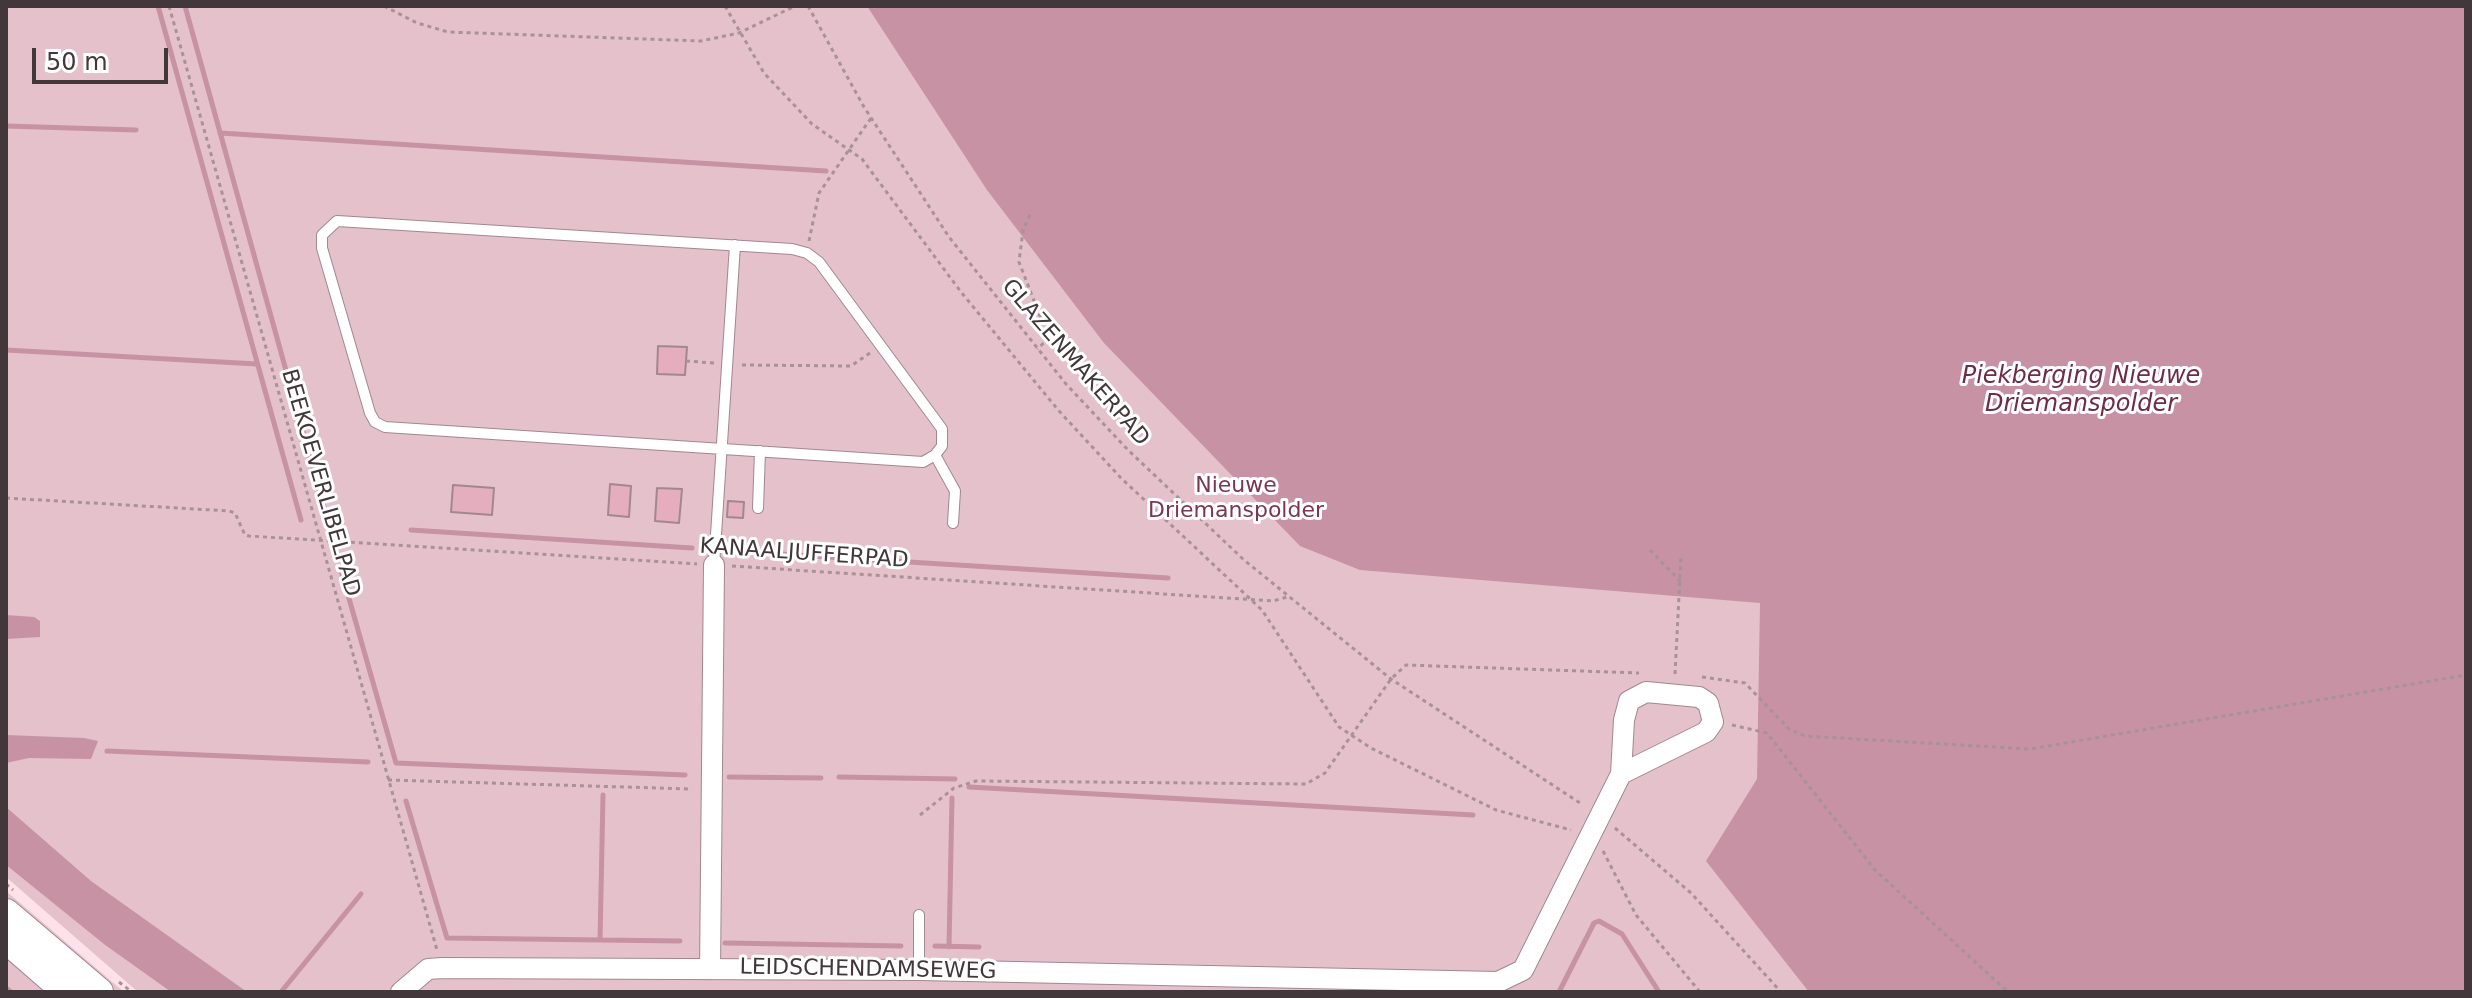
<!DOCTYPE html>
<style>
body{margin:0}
#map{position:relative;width:2472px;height:998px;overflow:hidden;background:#ffe1e9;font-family:"DejaVu Sans",sans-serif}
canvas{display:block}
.frame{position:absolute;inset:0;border:8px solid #42373a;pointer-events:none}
.scale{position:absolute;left:32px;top:48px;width:136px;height:36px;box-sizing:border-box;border:4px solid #42373a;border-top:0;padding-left:10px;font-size:24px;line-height:28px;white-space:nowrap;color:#42373a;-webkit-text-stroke:6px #fff;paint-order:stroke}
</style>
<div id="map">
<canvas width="2472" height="998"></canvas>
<div class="frame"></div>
<div class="scale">50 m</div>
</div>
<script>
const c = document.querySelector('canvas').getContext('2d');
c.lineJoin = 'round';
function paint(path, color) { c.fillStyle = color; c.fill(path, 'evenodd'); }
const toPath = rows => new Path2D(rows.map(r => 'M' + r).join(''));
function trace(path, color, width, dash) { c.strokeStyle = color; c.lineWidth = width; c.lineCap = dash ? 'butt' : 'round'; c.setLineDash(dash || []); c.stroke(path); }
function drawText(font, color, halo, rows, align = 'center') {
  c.font = font + ' "DejaVu Sans",sans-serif'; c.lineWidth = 6; c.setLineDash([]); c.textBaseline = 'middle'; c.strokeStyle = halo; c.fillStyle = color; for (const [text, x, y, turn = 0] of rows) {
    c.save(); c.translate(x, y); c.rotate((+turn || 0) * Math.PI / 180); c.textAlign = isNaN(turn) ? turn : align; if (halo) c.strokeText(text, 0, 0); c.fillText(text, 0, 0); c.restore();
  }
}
paint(toPath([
 [6,6,2466,6,2466,992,175,992,6,840],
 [6,865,105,945,171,992,138,992,6,877],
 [6,891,124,992,108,992,6,904],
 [6,950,53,992,6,992]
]), '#e5c1cc');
paint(toPath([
 [867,6,2466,6,2466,992,1809,992,1706,861,1757,779,1760,603,1360,570,1300,546,1104,343,987,190],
 [6,615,34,617,40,621,40,637,6,639],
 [6,735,84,738,98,741,91,759,29,758,6,763],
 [6,807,91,881,247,992,171,992,105,945,6,865]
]), '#c792a3');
trace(toPath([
 [158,6,301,520],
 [185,6,328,522],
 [6,126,136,130],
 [220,133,826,171],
 [6,350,257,364],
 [411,530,692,548],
 [731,551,1168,578],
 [340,567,396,763,685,775],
 [107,751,368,762],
 [729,777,821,778],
 [839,777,955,779],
 [969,787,1473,815],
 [406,801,447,938,680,941],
 [600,940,603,795],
 [725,943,901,946],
 [935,946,979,947],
 [949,947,952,798],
 [6,988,11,992],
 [281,992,361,894],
 [1559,992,1594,923,1599,921,1622,934,1659,992]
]), '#c792a3', 5);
const building = toPath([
 [658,346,687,347,685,375,657,374,658,346],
 [610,484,631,486,629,517,608,515,610,484],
 [453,485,494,488,492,515,451,512,453,485],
 [657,488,682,489,679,523,655,521,657,488],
 [728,501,744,502,743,518,727,517,728,501]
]);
paint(building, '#e4aebf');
trace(building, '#a2878f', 2);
const lane = toPath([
 [337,221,792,249,807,253,819,262,934,418,942,429,942,446,935,455,923,462,385,427,375,422,370,413,322,248,322,235,337,221],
 [935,455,955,491,953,523],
 [758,508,760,451],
 [714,565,735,245],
 [919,970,919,915]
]);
const street = toPath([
 [710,969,714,565],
 [401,992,428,969,442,968,919,970,1498,982,1523,970,1621,774,1624,720,1629,701,1646,692,1699,697,1708,703,1713,722,1706,732,1621,774]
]);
const secondary = toPath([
 [6,913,99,992],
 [6,939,67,992]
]);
trace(lane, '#a2878f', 12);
trace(street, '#a2878f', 22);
trace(secondary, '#a2878f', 30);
trace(toPath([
 [169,6,437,950],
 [384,6,417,23,448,32,701,41,739,33,795,6],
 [725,6,764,73,812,124,862,159,961,292,1059,411,1121,478,1262,610,1339,727,1371,748,1496,810,1571,830],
 [808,6,864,107,949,237,1066,384,1128,450,1244,560,1391,679,1583,805],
 [1030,215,1023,230,1019,262,1045,329,1046,341,1037,349],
 [809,241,819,193,871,118],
 [686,361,714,363],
 [742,365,851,366,870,353],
 [6,498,229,511,235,513,245,535,249,536,697,564],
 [1650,550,1681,582],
 [732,566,1273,601,1287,597],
 [1675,674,1681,557],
 [1702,677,1745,683,1789,729,1805,736,2030,749,2466,675],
 [1732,725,1767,733,1875,870,2008,992],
 [388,780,692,789],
 [920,815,954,788,976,781,1306,784,1325,773,1391,679,1406,665,1639,673],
 [1615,828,1691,893,1781,992],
 [1603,851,1636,915,1700,992],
 [6,884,13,890],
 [119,982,132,992]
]), '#a89298', 3, [4, 4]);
trace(lane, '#fff', 10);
trace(street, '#fff', 20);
trace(secondary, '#fff', 28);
drawText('22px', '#42373a', '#fff', [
 ["GLAZENMAKERPAD",1075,363,49],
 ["BEEKOEVERLIBELPAD",320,483,74],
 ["KANAALJUFFERPAD",804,554,4],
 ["LEIDSCHENDAMSEWEG",868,970,1]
]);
drawText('22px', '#793750', '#fff', [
 ["Nieuwe",1236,486],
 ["Driemanspolder",1236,511]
]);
drawText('italic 24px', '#6e2d46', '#fff', [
 ["Piekberging Nieuwe",2081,377],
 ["Driemanspolder",2081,405]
]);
</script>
